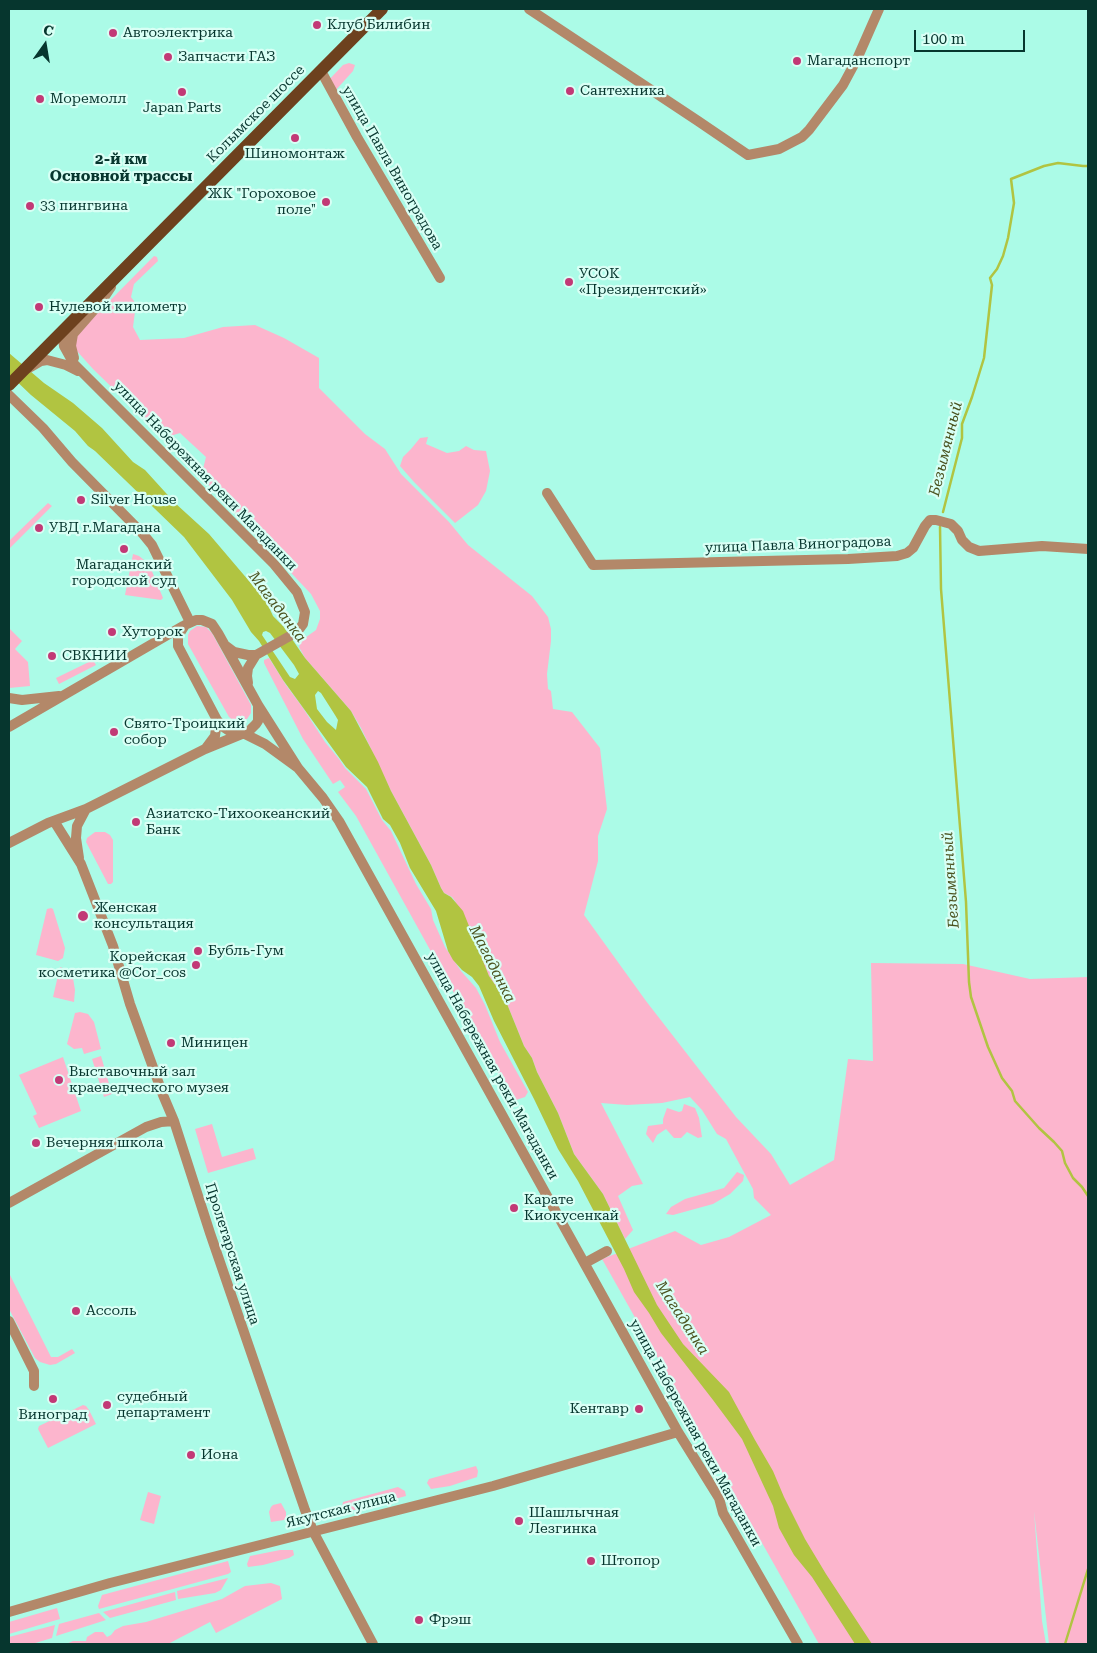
<!DOCTYPE html>
<meta charset="utf-8">
<style>
body{margin:0}
#map{position:relative;width:1097px;height:1653px;overflow:hidden;background:#abfbe7;font-family:"Roboto Serif",serif}
canvas{display:block}
.frame{position:absolute;inset:0;border:10px solid #06362e;pointer-events:none}
.north{position:absolute;left:20px;top:20px;width:50px;height:50px;-webkit-text-stroke:4px #d9fff5;paint-order:stroke;rotate:13deg;font-size:14px;font-weight:700;line-height:20px;text-align:center;color:#06362e}
.north::after{content:'';display:block;margin:auto;width:18px;height:22px;background:#06362e;clip-path:polygon(50% 0,100% 100%,50% 72%,0 100%)}
.scale{position:absolute;left:914px;top:30px;width:111px;height:22px;box-sizing:border-box;border:2px solid #06362e;border-top:0;padding-left:6px;font-size:15px;line-height:18px;white-space:nowrap;color:#06362e;-webkit-text-stroke:4px #d9fff5;paint-order:stroke}
</style>
<div id="map">
<canvas width="1097" height="1653"></canvas>
<div class="frame"></div>
<div class="north">С</div>
<div class="scale">100 m</div>
</div>
<script>
const c = document.querySelector('canvas').getContext('2d');
c.lineJoin = 'round';
function paint(path, color) { c.fillStyle = color; c.fill(path, 'evenodd'); }
const toPath = rows => new Path2D(rows.map(r => 'M' + r).join(''));
function trace(path, color, width, dash) { c.strokeStyle = color; c.lineWidth = width; c.lineCap = dash ? 'butt' : 'round'; c.setLineDash(dash || []); c.stroke(path); }
function drawText(font, color, halo, rows, align = 'center') {
  c.font = font + ' "Roboto Serif",serif'; c.lineWidth = 4.5; c.setLineDash([]); c.textBaseline = 'middle'; c.strokeStyle = halo; c.fillStyle = color; for (const [text, x, y, turn = 0] of rows) {
    c.save(); c.translate(x, y); c.rotate((+turn || 0) * Math.PI / 180); c.textAlign = isNaN(turn) ? turn : align; if (halo) c.strokeText(text, 0, 0); c.fillText(text, 0, 0); c.restore();
  }
}
paint(toPath([
 [349,63,355,65,353,71,335,91,325,84,343,65],
 [154,256,157,257,158,261,134,284,131,297,136,304,133,327,140,340,184,338,223,327,255,325,284,338,319,358,319,388,365,434,385,449,401,474,449,522,468,545,532,596,548,617,551,629,551,641,547,674,548,689,551,691,553,709,572,712,600,748,607,809,598,836,598,861,584,915,646,1001,736,1117,771,1154,790,1185,834,1160,848,1059,873,1061,871,963,963,964,1030,979,1088,977,1088,1644,1049,1644,1034,1511,1042,1621,1046,1644,819,1644,602,1259,675,1231,701,1245,729,1237,771,1215,754,1198,753,1189,726,1139,717,1134,702,1110,690,1097,662,1103,627,1105,601,1103,643,1184,632,1186,618,1196,633,1230,625,1239,603,1194,574,1154,558,1113,537,1072,532,1058,524,1046,505,999,489,976,455,901,452,897,444,893,441,888,431,865,391,791,361,728,351,711,305,658,299,647,302,640,316,630,320,619,320,611,311,594,201,477,206,457,180,433,164,438,93,369,76,350,74,337],
 [428,437,426,444,447,453,459,451,466,446,474,450,486,451,490,471,486,491,478,505,455,523,414,482,400,466,403,457,411,449,420,438],
 [48,503,52,506,9,549,9,541],
 [133,554,139,556,149,564,163,598,161,600,125,595],
 [197,626,206,627,212,633,251,705,251,713,247,719,243,721,235,722,229,717,188,644,188,635,190,631],
 [9,628,22,641,15,649,28,662,30,686,9,688],
 [269,658,286,685,303,708,325,742,339,759,345,768,366,789,382,820,391,831,416,884,431,909,433,920,445,947,461,971,476,988,485,1005,500,1042,528,1092,525,1097,516,1100,512,1098,356,816,338,792,345,787,340,780,333,784,303,739,264,663,264,660],
 [93,660,96,665,59,684,56,678],
 [95,832,105,832,110,835,113,840,113,882,111,884,108,884,86,842,87,838],
 [51,908,53,909,65,948,63,958,58,961,36,955,47,909],
 [60,967,68,970,73,978,75,990,74,1002,53,997],
 [80,1012,88,1014,94,1022,101,1049,84,1054,82,1048,74,1049,67,1044,75,1013],
 [101,1056,112,1094,104,1097,92,1059],
 [63,1057,81,1111,39,1128,33,1116,37,1114,19,1075],
 [684,1104,695,1108,699,1118,702,1137,698,1138,687,1132,681,1138,674,1138,666,1129,657,1135,653,1143,646,1134,648,1126,663,1124,663,1119,667,1108,679,1112,682,1111],
 [212,1124,222,1157,253,1148,256,1159,208,1173,195,1129],
 [737,1172,744,1175,743,1181,730,1194,713,1204,673,1215,666,1214,671,1207,685,1199,724,1188],
 [9,1273,51,1357,58,1357,72,1349,75,1353,56,1364,50,1365,40,1362,35,1358,9,1309],
 [83,1405,86,1406,89,1410,96,1424,48,1448,38,1429,39,1426],
 [476,1466,478,1471,477,1477,450,1486,431,1489,427,1483,429,1479],
 [398,1487,405,1491,406,1496,347,1512,343,1511,342,1507,343,1502],
 [148,1492,161,1496,154,1524,140,1520],
 [281,1503,286,1512,286,1517,284,1520,271,1522,269,1512,271,1507,273,1505],
 [280,1550,293,1550,294,1555,289,1558,263,1565,248,1567,247,1564,250,1556],
 [228,1561,231,1572,228,1574,99,1609,98,1606,102,1595],
 [228,1578,221,1590,215,1593,178,1599,177,1591],
 [271,1583,280,1586,282,1599,216,1633,210,1622,168,1644,66,1644,73,1641,86,1641,87,1637,95,1632,103,1632,107,1637,111,1635,115,1630,123,1626,146,1622,222,1599,245,1586],
 [175,1592,176,1600,110,1618,103,1612],
 [57,1608,60,1619,9,1634,9,1622],
 [99,1613,106,1620,56,1636,59,1624],
 [55,1625,52,1638,32,1644,9,1644,9,1637]
]), '#fcb5cd');
paint(toPath([
 [9,353,44,383,73,403,102,428,133,462,145,470,175,503,209,534,266,601,273,616,283,626,305,658,351,711,378,762,391,791,431,865,441,888,444,893,451,897,463,911,489,976,505,999,524,1046,532,1058,537,1072,558,1113,574,1154,603,1194,657,1305,683,1344,729,1392,755,1440,773,1471,784,1497,805,1539,826,1574,872,1644,855,1644,812,1577,794,1555,779,1528,773,1506,742,1439,713,1400,661,1333,649,1313,634,1292,624,1269,578,1181,558,1149,534,1099,494,1021,479,986,472,977,462,970,453,960,448,951,436,911,410,868,400,843,390,825,383,819,367,787,346,767,283,680,259,641,251,632,232,600,184,537,95,451,88,446,75,431,31,395,9,374],
 [266,631,270,633,294,665,299,674,295,679,290,677,262,635,263,632],
 [318,691,321,693,335,715,338,720,336,730,327,722,317,709,315,695]
]), '#b1c441');
trace(toPath([
 [943,512,962,438,962,424,972,397,984,358,992,285,990,278,997,269,1003,256,1008,238,1014,203,1011,179,1044,166,1058,163,1083,166,1088,166],
 [940,527,941,589,966,902,969,982,971,997,988,1047,1002,1078,1012,1091,1015,1101,1039,1128,1054,1142,1062,1151,1065,1163,1073,1178,1082,1187,1088,1196],
 [1065,1644,1088,1569]
]), '#b1c441', 2.5);
trace(toPath([
 [529,9,698,121,748,155,779,149,802,137,809,130,843,85,857,59,879,9],
 [321,71,357,137,440,278],
 [66,327,63,339,64,346,74,364,274,564,297,592,305,612,303,624,297,632,256,655,248,655,234,652,226,646],
 [74,358,71,346,73,334,101,302,111,287],
 [29,368,41,361,47,360,66,365,78,371],
 [9,395,43,428,72,462,143,534,152,545,190,622],
 [547,493,593,565,848,559,897,556,907,553,913,548,925,526,930,520,936,520,951,524,958,531,962,540,969,547,979,551,1042,546,1088,549],
 [248,683,247,676,248,668,256,655],
 [9,698,22,700,59,696],
 [9,727,183,626],
 [206,748,215,736,217,720],
 [298,768,265,744,245,734,231,732,222,726,217,720,178,646,178,636,185,625,196,620,202,620,212,624,218,633,258,705,298,768,323,798,339,821,678,1432,719,1498,723,1513,798,1644],
 [54,821,81,864,113,946,130,1004,163,1095,174,1121,210,1233,305,1510,313,1531,373,1644],
 [9,843,48,823,86,809,205,749,249,731,256,724,258,721,258,706],
 [79,858,76,838,77,826,86,809],
 [9,1203,146,1127,161,1122,174,1121],
 [585,1263,607,1251],
 [9,1321,34,1371,34,1386],
 [9,1612,110,1583,493,1486,678,1432]
]), '#b38869', 10);
trace(toPath([
 [9,385,382,9]
]), '#6d411e', 12);
for (const [x, y, r, color] of [
 [317,25,5,"#c23976"],
 [113,33,5,"#c23976"],
 [168,57,5,"#c23976"],
 [797,61,5,"#c23976"],
 [570,91,5,"#c23976"],
 [182,92,5,"#c23976"],
 [40,99,5,"#c23976"],
 [295,138,5,"#c23976"],
 [326,202,5,"#c23976"],
 [30,206,5,"#c23976"],
 [569,282,5,"#c23976"],
 [39,307,5,"#c23976"],
 [81,500,5,"#c23976"],
 [39,528,5,"#c23976"],
 [124,549,5,"#c23976"],
 [112,632,5,"#c23976"],
 [52,656,5,"#c23976"],
 [114,732,5,"#c23976"],
 [136,822,5,"#c23976"],
 [83,916,6,"#c23976"],
 [198,951,5,"#c23976"],
 [196,965,5,"#c23976"],
 [171,1043,5,"#c23976"],
 [59,1080,5,"#c23976"],
 [36,1143,5,"#c23976"],
 [514,1208,5,"#c23976"],
 [76,1311,5,"#c23976"],
 [53,1399,5,"#c23976"],
 [107,1405,5,"#c23976"],
 [639,1409,5,"#c23976"],
 [191,1455,5,"#c23976"],
 [519,1521,5,"#c23976"],
 [591,1561,5,"#c23976"],
 [419,1620,5,"#c23976"]
]) { const dot = new Path2D(); dot.arc(x, y, r, 0, 2 * Math.PI); c.fillStyle = color; c.fill(dot); trace(dot, '#d9fff5', 2); }
drawText('14px', '#06362e', '#d9fff5', [
 ["Клуб Билибин",327,25],
 ["Автоэлектрика",123,33],
 ["Запчасти ГАЗ",178,57],
 ["Магаданспорт",807,61],
 ["Сантехника",580,91],
 ["Моремолл",50,99],
 ["Japan Parts",182,108,"center"],
 ["Шиномонтаж",295,154,"center"],
 ["ЖК \"Гороховое",316,194,"right"],
 ["поле\"",316,210,"right"],
 ["33 пингвина",40,206],
 ["УСОК",579,274],
 ["«Президентский»",579,290],
 ["Нулевой километр",49,307],
 ["Silver House",91,500],
 ["УВД г.Магадана",49,528],
 ["Магаданский",124,565,"center"],
 ["городской суд",124,581,"center"],
 ["Хуторок",122,632],
 ["СВКНИИ",62,656],
 ["Свято-Троицкий",124,724],
 ["собор",124,740],
 ["Азиатско-Тихоокеанский",146,814],
 ["Банк",146,830],
 ["Женская",94,908],
 ["консультация",94,924],
 ["Бубль-Гум",208,951],
 ["Корейская",186,957,"right"],
 ["косметика @Cor_cos",186,973,"right"],
 ["Миницен",181,1043],
 ["Выставочный зал",69,1072],
 ["краеведческого музея",69,1088],
 ["Вечерняя школа",46,1143],
 ["Карате",524,1200],
 ["Киокусенкай",524,1216],
 ["Ассоль",86,1311],
 ["судебный",117,1397],
 ["департамент",117,1413],
 ["Кентавр",629,1409,"right"],
 ["Виноград",53,1415,"center"],
 ["Иона",201,1455],
 ["Шашлычная",529,1513],
 ["Лезгинка",529,1529],
 ["Штопор",601,1561],
 ["Фрэш",429,1620]
], 'left');
drawText('14px', '#06362e', '#d9fff5', [
 ["Колымское шоссе",256,114,-45],
 ["улица Павла Виноградова",392,168,60],
 ["улица Набережная реки Магаданки",205,476,46],
 ["улица Павла Виноградова",798,545,-2],
 ["улица Набережная реки Магаданки",492,1066,61],
 ["Пролетарская улица",232,1254,72],
 ["улица Набережная реки Магаданки",695,1433,61],
 ["Якутская улица",341,1510,-14]
]);
drawText('bold 15px', '#06362e', '#d9fff5', [
 ["2-й км",121,160],
 ["Основной трассы",121,177]
]);
drawText('italic 15px', '#4b5320', '#d9fff5', [
 ["Безымянный",946,449,-76],
 ["Магаданка",277,607,53],
 ["Безымянный",951,880,-94],
 ["Магаданка",492,964,63],
 ["Магаданка",682,1318,57]
]);
</script>
